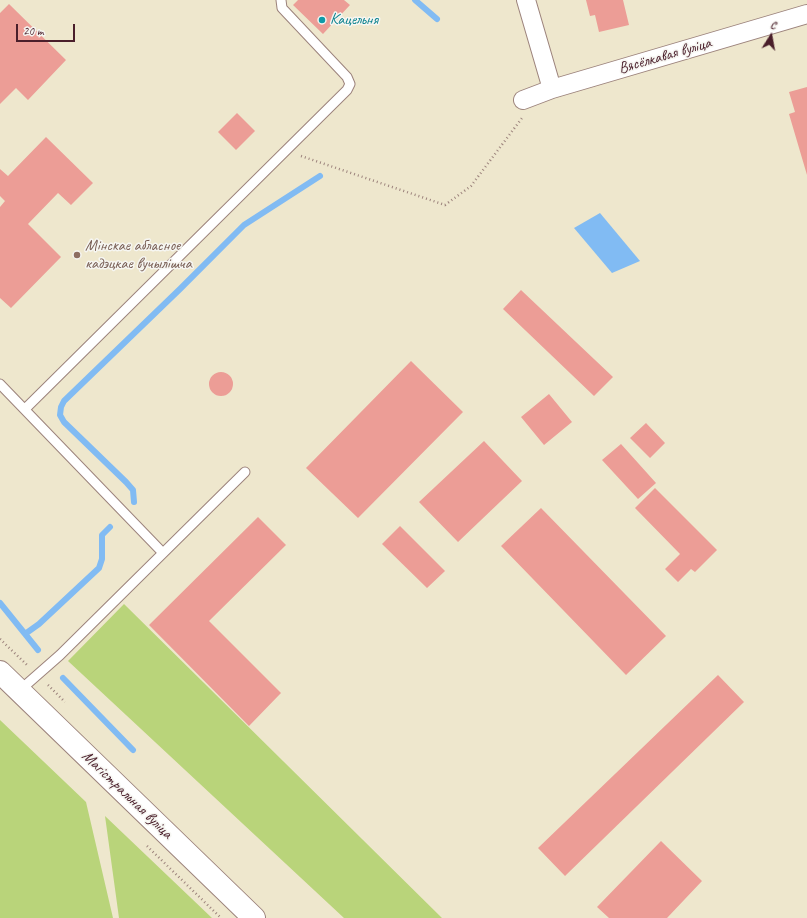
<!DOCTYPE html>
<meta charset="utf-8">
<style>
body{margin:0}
#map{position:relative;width:807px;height:918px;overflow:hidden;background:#eee7cd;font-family:Caveat,sans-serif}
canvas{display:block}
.north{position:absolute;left:751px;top:16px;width:40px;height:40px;-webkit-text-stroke:3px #f6f6f2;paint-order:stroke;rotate:11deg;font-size:11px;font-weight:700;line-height:16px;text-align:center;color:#4a1f2b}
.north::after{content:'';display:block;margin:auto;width:14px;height:18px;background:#4a1f2b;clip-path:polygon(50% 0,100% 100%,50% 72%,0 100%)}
.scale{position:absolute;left:16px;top:24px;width:59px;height:18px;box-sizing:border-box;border:2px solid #4a1f2b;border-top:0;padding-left:5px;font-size:12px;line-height:14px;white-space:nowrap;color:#4a1f2b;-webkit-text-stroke:3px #f6f6f2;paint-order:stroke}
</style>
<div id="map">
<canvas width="807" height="918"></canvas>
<div class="north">С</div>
<div class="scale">20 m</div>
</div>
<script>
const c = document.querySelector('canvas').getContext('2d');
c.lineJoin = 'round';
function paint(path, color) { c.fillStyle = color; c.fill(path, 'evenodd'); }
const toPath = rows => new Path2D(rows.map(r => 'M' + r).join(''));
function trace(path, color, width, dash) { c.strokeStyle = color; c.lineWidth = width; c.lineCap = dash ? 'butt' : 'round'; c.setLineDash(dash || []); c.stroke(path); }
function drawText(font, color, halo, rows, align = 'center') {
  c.font = font + ' Caveat,sans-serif'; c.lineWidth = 3; c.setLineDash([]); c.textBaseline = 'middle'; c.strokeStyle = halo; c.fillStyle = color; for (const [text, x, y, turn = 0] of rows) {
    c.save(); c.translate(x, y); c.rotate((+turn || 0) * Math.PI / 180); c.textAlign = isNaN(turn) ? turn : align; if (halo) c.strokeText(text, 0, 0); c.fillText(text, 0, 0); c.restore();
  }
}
paint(toPath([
 [124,604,442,918,344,918,68,661],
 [0,720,86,802,113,918,0,918],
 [105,816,212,918,119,918]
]), '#b9d47a');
paint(toPath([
 [600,213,640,261,612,273,574,228]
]), '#81bbf3');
trace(toPath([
 [415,0,437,19],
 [134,502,133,490,126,482,64,422,60,415,61,407,64,401,180,289,244,225,320,176],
 [0,603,38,650],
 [25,634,39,624,99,568,102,559,102,535,110,527],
 [63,678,133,750]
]), '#81bbf3', 6);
paint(toPath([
 [298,0,344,0,350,5,323,34,293,5],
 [586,0,623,0,629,25,599,32,595,15,590,16],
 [9,4,66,60,28,100,16,88,0,104,0,13],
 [807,87,807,175,789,114,795,112,789,92],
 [237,113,255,131,236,150,218,132],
 [46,137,93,183,71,205,58,193,28,224,61,257,11,308,0,298,0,207,5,201,0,196,0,169,8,176],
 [521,290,613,377,594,396,503,309],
 [411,361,463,412,358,518,306,468],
 '209 384a12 12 0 1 1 24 0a12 12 0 1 1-24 0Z',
 [549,394,572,422,544,445,521,417],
 [646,423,665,443,650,458,630,438],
 [484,441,522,481,458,542,419,502],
 [621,444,656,483,638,499,602,460],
 [655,488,717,550,695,572,691,569,678,582,665,569,680,554,635,508],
 [541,508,666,636,626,675,501,546],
 [258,517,286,545,209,621,281,693,249,726,149,625],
 [400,526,445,571,427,588,382,544],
 [718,675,744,702,565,876,538,848],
 [661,841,702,881,667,918,609,918,597,907]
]), '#ec9d96');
const service = toPath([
 [0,384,163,553],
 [25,409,347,90,350,84,347,77,282,8,281,0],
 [19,691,60,655,245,472]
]);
const minor = toPath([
 [526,0,552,89],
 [523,100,552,89,807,14]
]);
const primary = toPath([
 [0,672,254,918]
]);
trace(service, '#9c837c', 11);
trace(minor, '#9c837c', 20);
trace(primary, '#9c837c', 24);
trace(toPath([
 [301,156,445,205,471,186,522,118],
 [0,639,27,665],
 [48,685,65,702],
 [147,846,221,918]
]), '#9c837c', 2.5, [1, 3]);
trace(service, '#fff', 9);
trace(minor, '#fff', 18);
trace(primary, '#fff', 22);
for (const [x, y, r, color] of [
 [322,20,4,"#0f9aa8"],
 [77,255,4,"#8d6e63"]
]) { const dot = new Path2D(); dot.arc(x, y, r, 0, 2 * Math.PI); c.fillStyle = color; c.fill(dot); trace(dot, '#f6f6f2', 1.5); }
drawText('16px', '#0d838f', '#f6f6f2', [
 ["Кацельня",330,20]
], 'left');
drawText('16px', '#4a1f2b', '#f6f6f2', [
 ["Вясёлкавая вуліца",665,56,-16],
 ["Магістральная вуліца",127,795,44]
]);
drawText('16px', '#785e54', '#f6f6f2', [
 ["Мінскае абласное",85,246],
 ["кадэцкае вучылішча",85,264]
], 'left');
</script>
